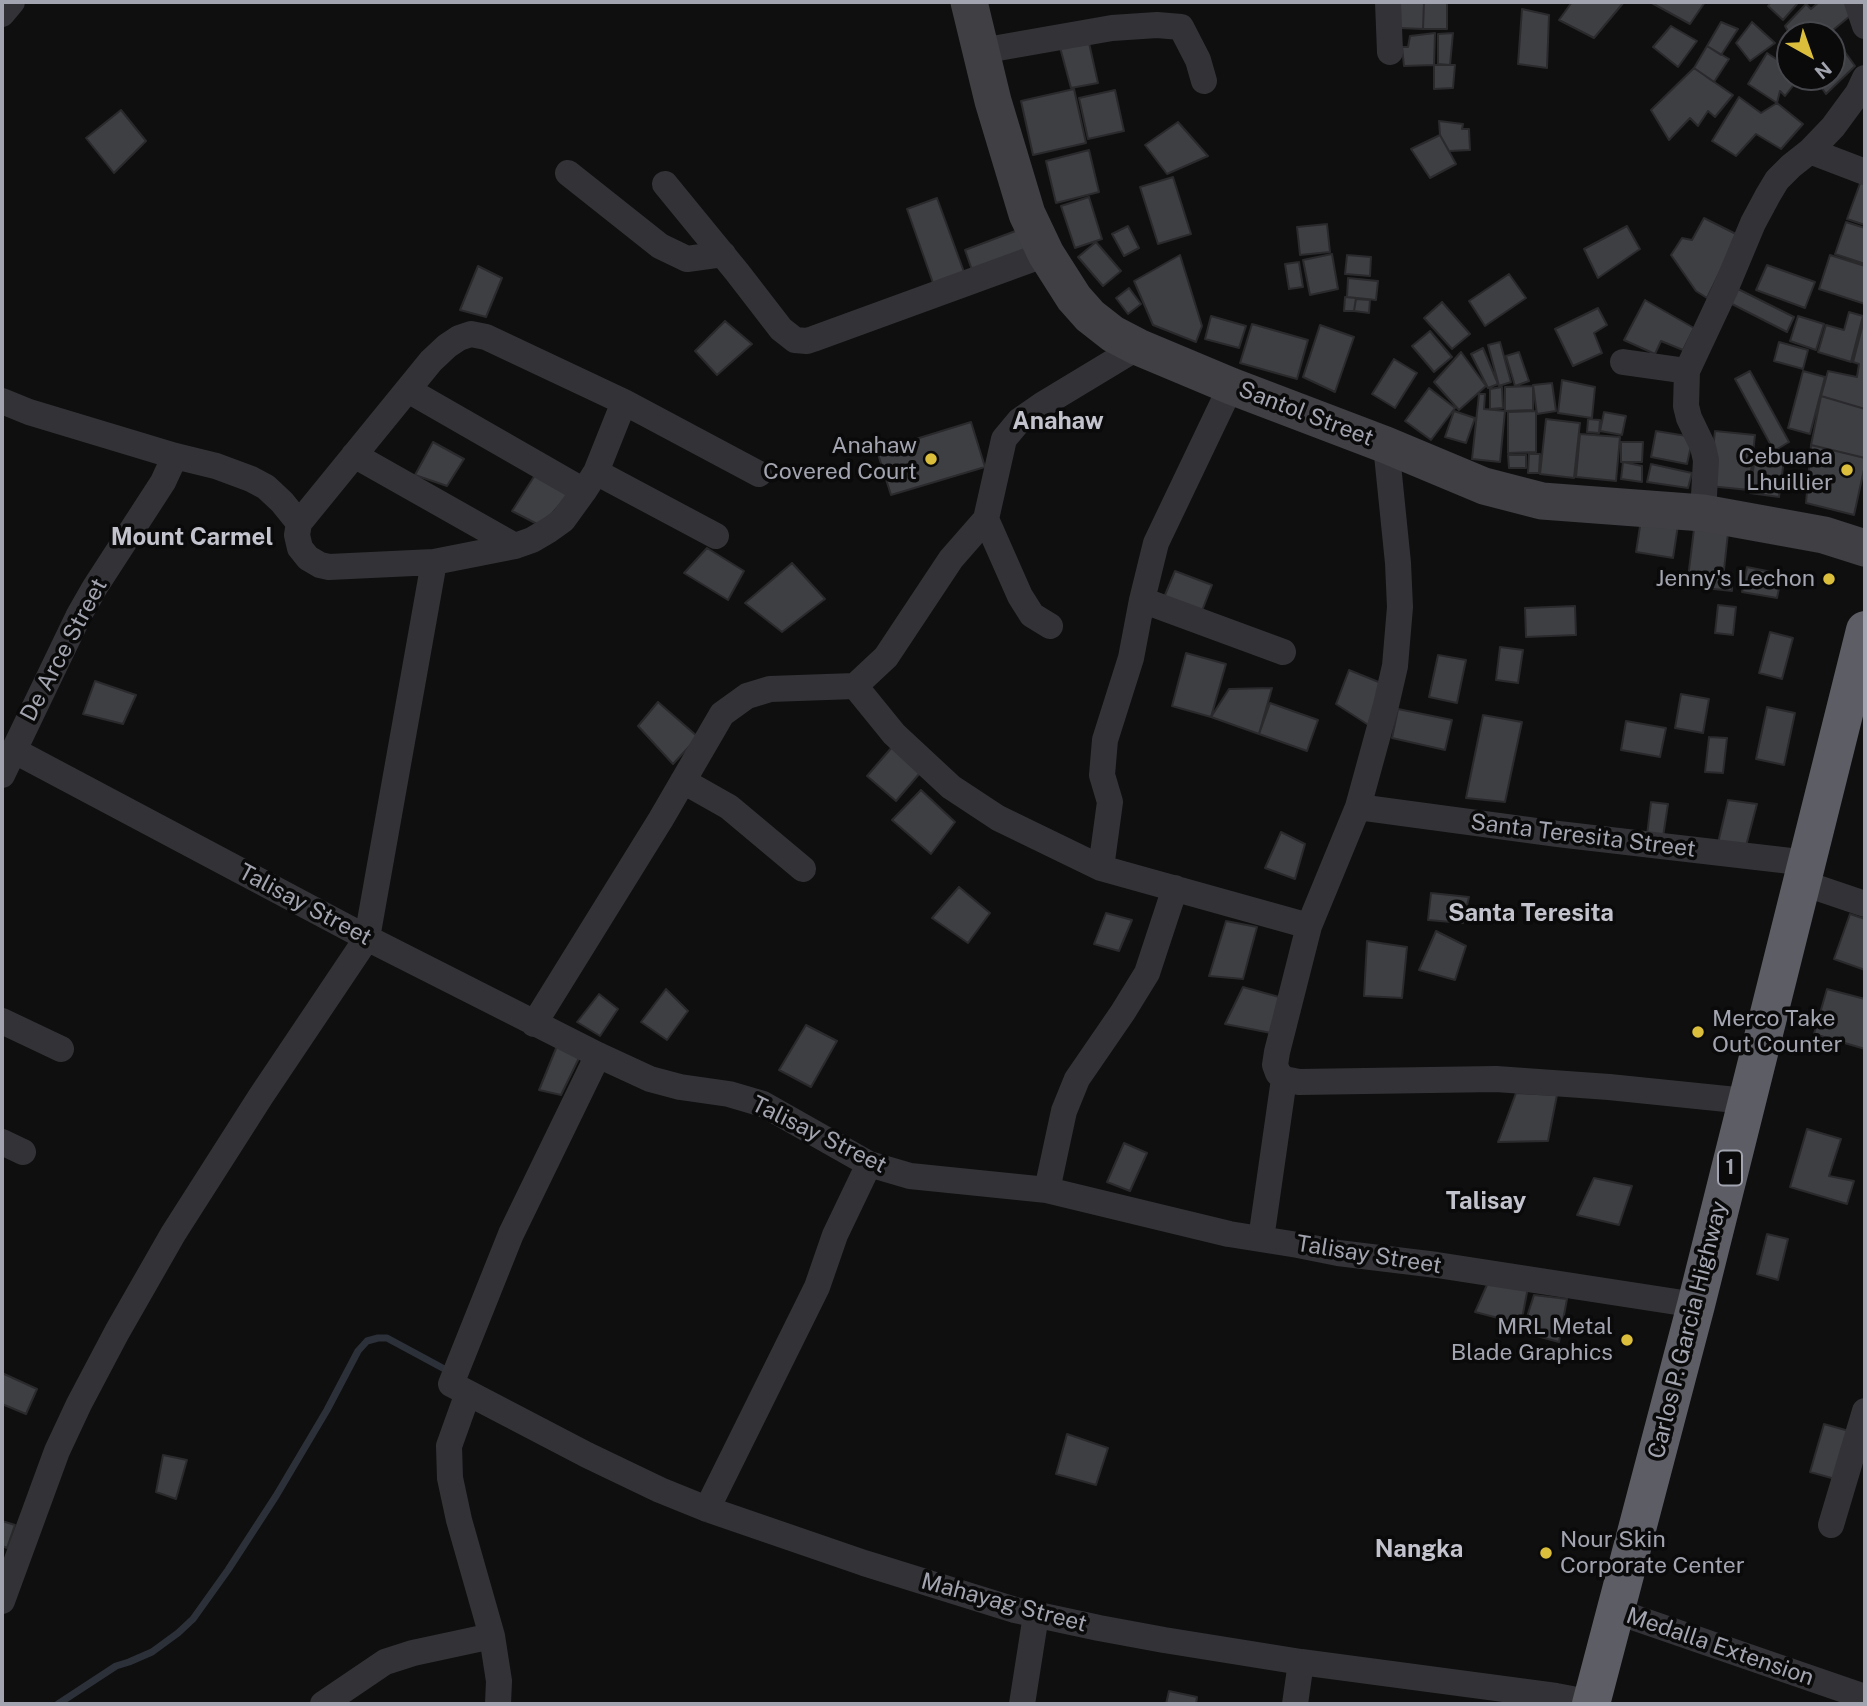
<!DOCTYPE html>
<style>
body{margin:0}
#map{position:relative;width:1867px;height:1706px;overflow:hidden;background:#0f0f10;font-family:"Public Sans",sans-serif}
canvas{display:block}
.frame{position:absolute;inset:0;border:4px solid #a2a4af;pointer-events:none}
.north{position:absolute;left:1776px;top:21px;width:70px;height:70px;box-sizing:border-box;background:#0a0a0b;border:2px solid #47484d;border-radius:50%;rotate:140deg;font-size:19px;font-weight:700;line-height:28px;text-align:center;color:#a2a4af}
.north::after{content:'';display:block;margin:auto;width:24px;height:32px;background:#dbbf3c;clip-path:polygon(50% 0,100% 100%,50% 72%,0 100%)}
</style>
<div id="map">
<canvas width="1867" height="1706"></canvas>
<div class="frame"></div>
<div class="north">N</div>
</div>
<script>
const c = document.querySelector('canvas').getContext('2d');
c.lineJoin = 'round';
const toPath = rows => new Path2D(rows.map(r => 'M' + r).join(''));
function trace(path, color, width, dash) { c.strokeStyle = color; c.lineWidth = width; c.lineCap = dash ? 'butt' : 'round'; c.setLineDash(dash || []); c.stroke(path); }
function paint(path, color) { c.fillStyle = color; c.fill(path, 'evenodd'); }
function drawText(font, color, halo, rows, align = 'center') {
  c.font = font + ' "Public Sans",sans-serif'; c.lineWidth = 7; c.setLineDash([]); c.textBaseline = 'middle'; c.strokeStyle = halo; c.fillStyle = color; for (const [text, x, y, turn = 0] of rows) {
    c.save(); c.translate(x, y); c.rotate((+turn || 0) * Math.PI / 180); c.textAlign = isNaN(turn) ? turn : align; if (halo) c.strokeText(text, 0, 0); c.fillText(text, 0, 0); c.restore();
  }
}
trace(toPath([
 [58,1704,116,1666,129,1662,152,1652,178,1633,193,1619,228,1570,276,1496,327,1410,358,1351,367,1341,378,1338,387,1338,450,1372]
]), '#2c3139', 7);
const building = toPath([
 [1398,2,1424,2,1423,29,1399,28,1398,2],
 [1424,2,1447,2,1447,29,1423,29,1424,2],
 [1572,2,1624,2,1594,38,1559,20,1572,2],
 [1650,2,1705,2,1690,24,1650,2],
 [1771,2,1795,2,1797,4,1783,20,1768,6,1771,2],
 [1819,2,1846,2,1850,16,1827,35,1790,35,1785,26,1806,4,1811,9,1819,2],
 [1522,9,1549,15,1547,68,1518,64,1522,9],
 [1721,22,1738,29,1721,55,1707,46,1721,22],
 [1752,22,1775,43,1750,61,1736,43,1752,22],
 [1671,26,1697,41,1678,67,1653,47,1671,26],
 [1435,33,1434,65,1404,66,1402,47,1408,47,1410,36,1435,33],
 [1453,33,1450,65,1438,64,1438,34,1453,33],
 [1087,34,1098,83,1071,88,1058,40,1087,34],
 [1840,45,1855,66,1826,94,1814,77,1832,77,1832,51,1840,45],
 [1707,46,1729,59,1714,82,1694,68,1707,46],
 [1767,53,1790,68,1790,77,1800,77,1785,96,1780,91,1777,103,1748,84,1767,53],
 [1434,65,1455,65,1453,88,1434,89,1434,65],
 [1694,68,1733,95,1715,117,1708,111,1698,126,1690,118,1669,140,1651,110,1694,68],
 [1074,89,1086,143,1033,155,1021,101,1074,89],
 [1115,90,1124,131,1088,139,1079,98,1115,90],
 [1739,97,1761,113,1777,103,1803,124,1781,149,1756,134,1736,156,1712,141,1739,97],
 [121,110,146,141,114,173,86,138,121,110],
 [1439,121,1463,124,1462,129,1469,129,1470,150,1449,151,1440,135,1439,121],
 [1178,122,1208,156,1167,174,1145,145,1178,122],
 [1440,135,1456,164,1430,178,1411,149,1440,135],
 [1089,150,1099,192,1056,203,1046,161,1089,150],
 [1173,177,1191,234,1158,244,1140,187,1173,177],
 [1862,178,1865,179,1865,225,1847,219,1862,178],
 [1089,197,1102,239,1075,248,1061,206,1089,197],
 [937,198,964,272,933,283,907,209,937,198],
 [1704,218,1738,235,1707,298,1696,291,1671,255,1682,238,1692,240,1704,218],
 [1846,222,1865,228,1865,264,1835,254,1846,222],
 [1327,224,1330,252,1300,255,1297,227,1327,224],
 [1128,226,1139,248,1124,256,1112,234,1128,226],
 [1627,226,1640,249,1598,278,1584,249,1627,226],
 [1026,227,1035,250,973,273,965,250,1026,227],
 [1096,242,1121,271,1103,286,1078,257,1096,242],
 [1332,254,1338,289,1310,295,1303,260,1332,254],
 [1180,255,1202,326,1196,342,1153,325,1134,281,1180,255],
 [1347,255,1371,257,1370,276,1345,274,1347,255],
 [1830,255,1865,266,1865,304,1819,289,1830,255],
 [1299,262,1303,287,1289,289,1285,264,1299,262],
 [1767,265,1815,282,1805,308,1756,290,1767,265],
 [478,266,502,278,486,317,460,310,478,266],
 [1509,274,1526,298,1485,326,1469,301,1509,274],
 [1348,278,1378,281,1376,300,1347,297,1348,278],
 [1129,288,1141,304,1128,314,1116,298,1129,288],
 [1738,289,1794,317,1787,332,1730,303,1738,289],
 [1345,297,1356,298,1354,311,1344,311,1345,297],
 [1356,299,1370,300,1369,313,1354,311,1356,299],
 [1645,300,1694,328,1683,350,1661,341,1655,354,1624,340,1645,300],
 [1442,302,1470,334,1452,349,1424,318,1442,302],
 [1598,308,1607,325,1594,333,1602,353,1573,366,1555,329,1598,308],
 [1849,312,1863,316,1851,362,1818,352,1826,325,1844,330,1849,312],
 [1211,316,1246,326,1239,348,1205,339,1211,316],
 [1798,316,1824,324,1816,350,1790,341,1798,316],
 [1865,316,1865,409,1821,396,1828,371,1857,377,1859,364,1853,362,1865,316],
 [725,321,752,344,717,375,695,351,725,321],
 [1252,324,1308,340,1297,379,1240,363,1252,324],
 [1320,325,1354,337,1335,392,1303,377,1320,325],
 [1430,331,1452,357,1434,372,1412,346,1430,331],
 [1500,342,1511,382,1499,386,1488,345,1500,342],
 [1779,342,1808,350,1803,369,1774,361,1779,342],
 [1483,348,1498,384,1488,388,1471,354,1483,348],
 [1461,352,1486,386,1459,410,1434,382,1461,352],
 [1519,352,1529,381,1515,386,1506,356,1519,352],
 [1394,359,1417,373,1395,408,1372,394,1394,359],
 [1750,371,1789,442,1774,451,1735,379,1750,371],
 [1803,371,1825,377,1810,434,1788,428,1803,371],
 [1562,380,1595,387,1592,418,1558,413,1562,380],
 [1552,383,1556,411,1537,414,1533,385,1552,383],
 [1533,386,1533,410,1505,411,1505,387,1533,386],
 [1502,387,1503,408,1490,409,1490,389,1502,387],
 [1429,388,1455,408,1431,440,1405,421,1429,388],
 [1479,394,1485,394,1484,409,1505,411,1500,462,1472,459,1479,394],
 [1821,396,1865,409,1865,458,1811,445,1821,396],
 [1454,411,1475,418,1466,443,1445,437,1454,411],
 [1536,411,1536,452,1508,453,1508,412,1536,411],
 [1604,412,1626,416,1622,435,1600,431,1604,412],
 [1546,419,1580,423,1574,478,1540,474,1546,419],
 [1588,419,1600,420,1599,433,1587,432,1588,419],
 [971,422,985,467,891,495,877,451,971,422],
 [1656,431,1693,437,1687,464,1651,457,1656,431],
 [1715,431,1755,435,1749,490,1709,486,1715,431],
 [1580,434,1620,437,1616,481,1576,477,1580,434],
 [433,442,464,459,447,486,415,475,433,442],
 [1621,442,1643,442,1642,462,1621,462,1621,442],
 [1811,445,1865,458,1865,465,1854,515,1806,503,1811,445],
 [1529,454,1540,454,1539,473,1528,473,1529,454],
 [1508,455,1526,455,1526,468,1509,468,1508,455],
 [1755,456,1784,460,1779,497,1750,493,1755,456],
 [1623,462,1642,466,1642,482,1621,479,1623,462],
 [1651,464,1692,473,1688,488,1647,482,1651,464],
 [537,472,570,493,541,526,512,511,537,472],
 [1641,520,1678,525,1673,558,1636,552,1641,520],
 [1694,529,1728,533,1723,579,1732,581,1732,591,1687,586,1694,529],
 [707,548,744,571,728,600,684,573,707,548],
 [792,563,825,599,782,632,745,603,792,563],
 [1747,567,1782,574,1777,598,1742,592,1747,567],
 [1175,571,1212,585,1198,621,1160,607,1175,571],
 [1718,605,1736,607,1733,635,1715,633,1718,605],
 [1575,606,1576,635,1526,637,1525,608,1575,606],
 [1770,632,1793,638,1782,679,1759,673,1770,632],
 [1500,647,1523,650,1518,683,1496,680,1500,647],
 [1186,653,1226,664,1211,717,1172,706,1186,653],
 [1438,655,1466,660,1457,703,1429,697,1438,655],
 [1349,670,1381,683,1370,726,1336,704,1349,670],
 [95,681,136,695,123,724,83,714,95,681],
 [1272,688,1259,734,1211,717,1229,689,1272,688],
 [1681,694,1709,699,1703,733,1675,728,1681,694],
 [658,702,698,737,673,764,638,726,658,702],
 [1270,703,1318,720,1307,751,1259,734,1270,703],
 [1767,707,1795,713,1784,765,1756,759,1767,707],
 [1398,709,1452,720,1445,750,1392,738,1398,709],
 [1483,715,1522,722,1505,802,1466,798,1483,715],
 [1626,721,1666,728,1660,757,1621,750,1626,721],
 [1709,737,1727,738,1723,773,1705,772,1709,737],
 [893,746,920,773,896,801,867,776,893,746],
 [921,790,955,822,931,854,892,820,921,790],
 [1728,800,1757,804,1745,850,1718,843,1728,800],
 [1651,802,1668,804,1663,837,1647,835,1651,802],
 [1281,832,1305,844,1295,879,1265,868,1281,832],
 [959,887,990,913,968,943,932,918,959,887],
 [1431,893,1469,897,1463,923,1428,920,1431,893],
 [1106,913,1132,920,1119,951,1094,944,1106,913],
 [1850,914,1865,919,1865,970,1834,959,1850,914],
 [1226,921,1257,927,1243,979,1209,976,1226,921],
 [1436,931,1466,946,1455,980,1419,970,1436,931],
 [1367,941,1407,947,1402,998,1364,996,1367,941],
 [1243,987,1279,997,1271,1033,1225,1024,1243,987],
 [666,989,688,1011,667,1040,641,1022,666,989],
 [1827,989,1865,999,1865,1049,1814,1034,1827,989],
 [599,994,618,1009,600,1036,577,1022,599,994],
 [806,1025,837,1041,811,1087,779,1070,806,1025],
 [557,1046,580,1056,561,1095,539,1090,557,1046],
 [1516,1093,1557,1095,1548,1141,1498,1142,1516,1093],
 [1807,1129,1841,1139,1829,1176,1854,1181,1847,1204,1790,1187,1807,1129],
 [1124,1143,1147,1153,1130,1191,1107,1182,1124,1143],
 [1594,1178,1632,1186,1619,1225,1577,1215,1594,1178],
 [1767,1234,1788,1239,1778,1280,1757,1274,1767,1234],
 [1490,1278,1529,1282,1521,1324,1475,1312,1490,1278],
 [1534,1295,1567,1299,1559,1342,1522,1332,1534,1295],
 [2,1373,37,1389,26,1414,2,1404,2,1373],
 [1824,1424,1849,1431,1835,1479,1810,1472,1824,1424],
 [1067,1434,1108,1448,1096,1485,1056,1474,1067,1434],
 [163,1455,187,1460,176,1499,156,1492,163,1455],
 [2,1521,15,1525,7,1548,2,1546,2,1521],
 [1169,1691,1197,1697,1196,1704,1166,1704,1169,1691]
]);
paint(building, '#3e3f43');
trace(building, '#2a292c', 2);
trace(toPath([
 [1388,2,1390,52],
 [1857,2,1865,26],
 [2,14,12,2],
 [981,51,1112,28,1157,25,1181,27,1198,60,1204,81],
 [1810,151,1865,172],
 [568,173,660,246,687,259,723,254],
 [665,184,737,272,781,329,795,340,807,341,813,339,1046,254],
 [1623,362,1687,371],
 [408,390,584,491],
 [2,401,29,412,175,456,216,466,251,479,266,487,282,502,299,523],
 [624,402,596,472,584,491,563,520,549,530,532,540,515,546,434,562,329,567,320,565,308,558,300,548,297,535,299,523,431,361,447,346,459,338,471,334,486,337,624,402,759,474],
 [1386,445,1398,563,1400,607,1395,666,1386,705,1358,807,1309,926,1277,1052,1275,1065,1278,1073,1284,1079,1299,1082,1496,1079,1609,1087,1746,1101],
 [354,455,515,546],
 [596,472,716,536],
 [1703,513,1706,460,1703,447,1689,418,1686,406,1687,371,1725,290,1753,223,1768,195,1777,180,1791,166,1810,151,1833,127,1858,93,1865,78],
 [986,519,1020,596,1032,615,1050,626],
 [1142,600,1283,652],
 [855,686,894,734,951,787,998,818,1101,868,1309,926],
 [13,750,367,938,598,1055,650,1079,680,1087,729,1094,763,1104,869,1164,910,1176,1047,1190,1229,1234,1298,1245,1338,1253,1437,1265,1696,1305],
 [2,775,79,615,95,587,163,482,175,456],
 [683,781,729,807,803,869],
 [1358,807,1558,834,1808,863],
 [1101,868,1110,802,1102,775,1105,740,1131,658,1142,600,1156,543,1231,386],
 [1803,883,1865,904],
 [2,1021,61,1049],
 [534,1024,661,819,722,714,747,696,770,689,855,686,886,657,951,559,986,519,1004,439,1019,421,1042,405,1138,347],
 [598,1055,511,1234,451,1384,587,1455,660,1490,707,1509,864,1563,1015,1610,1099,1628,1164,1640,1301,1662,1556,1696,1598,1704],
 [2,1142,23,1152],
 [1047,1190,1064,1111,1077,1079,1123,1012,1147,973,1175,888],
 [1261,1239,1284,1079],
 [468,1393,449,1446,450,1478,459,1520,492,1636,499,1681,498,1704],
 [707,1509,817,1287,835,1235,869,1164],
 [1831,1525,1865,1411],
 [2,1601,57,1451,79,1404,117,1332,173,1234,261,1096,367,938,434,562],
 [1615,1611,1865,1697],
 [323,1704,385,1662,413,1653,492,1636],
 [1022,1704,1036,1615],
 [1295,1704,1301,1662]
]), '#333337', 26);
trace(toPath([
 [969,2,993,101,1027,214,1046,254,1074,298,1090,316,1113,334,1138,347,1231,386,1386,445,1484,486,1542,501,1703,513,1824,535,1865,548]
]), '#3f3f44', 37);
trace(toPath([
 [1591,1704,1696,1305,1865,630]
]), '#5d5e65', 38);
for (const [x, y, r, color] of [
 [931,459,7,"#dbbf3c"],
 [1847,470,7,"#dbbf3c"],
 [1829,579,7,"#dbbf3c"],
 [1698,1032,7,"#dbbf3c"],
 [1627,1340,7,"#dbbf3c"],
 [1546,1553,7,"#dbbf3c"]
]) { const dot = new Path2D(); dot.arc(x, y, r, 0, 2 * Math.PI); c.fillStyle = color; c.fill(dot); trace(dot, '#0a0a0b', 2.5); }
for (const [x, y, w] of [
 [1730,1168,24]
]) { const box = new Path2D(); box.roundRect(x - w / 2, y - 17.5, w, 35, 5); c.fillStyle = '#0a0a0b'; c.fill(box); trace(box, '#a2a4af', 2); }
drawText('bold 21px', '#a2a4af', null, [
 ["1",1730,1168]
]);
drawText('23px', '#a2a4af', '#0a0a0b', [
 ["Santol Street",1306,414,21],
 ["De Arce Street",64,650,-62],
 ["Santa Teresita Street",1583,836,7],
 ["Talisay Street",305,905,28],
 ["Talisay Street",819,1135,26],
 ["Talisay Street",1369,1255,9],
 ["Carlos P. Garcia Highway",1688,1330,-76],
 ["Mahayag Street",1004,1603,15],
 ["Medalla Extension",1720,1647,19]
]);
drawText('23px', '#a2a4af', '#0a0a0b', [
 ["Anahaw",917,446],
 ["Covered Court",917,472],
 ["Cebuana",1833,457],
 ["Lhuillier",1833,483],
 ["Jenny's Lechon",1815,579],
 ["Merco Take",1712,1019,"left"],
 ["Out Counter",1712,1045,"left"],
 ["MRL Metal",1613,1327],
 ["Blade Graphics",1613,1353],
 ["Nour Skin",1560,1540,"left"],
 ["Corporate Center",1560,1566,"left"]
], 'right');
drawText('bold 24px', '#c2c3cc', '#0a0a0b', [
 ["Anahaw",1058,422],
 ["Mount Carmel",192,538],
 ["Santa Teresita",1531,914],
 ["Talisay",1486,1202],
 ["Nangka",1419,1550]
]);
</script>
